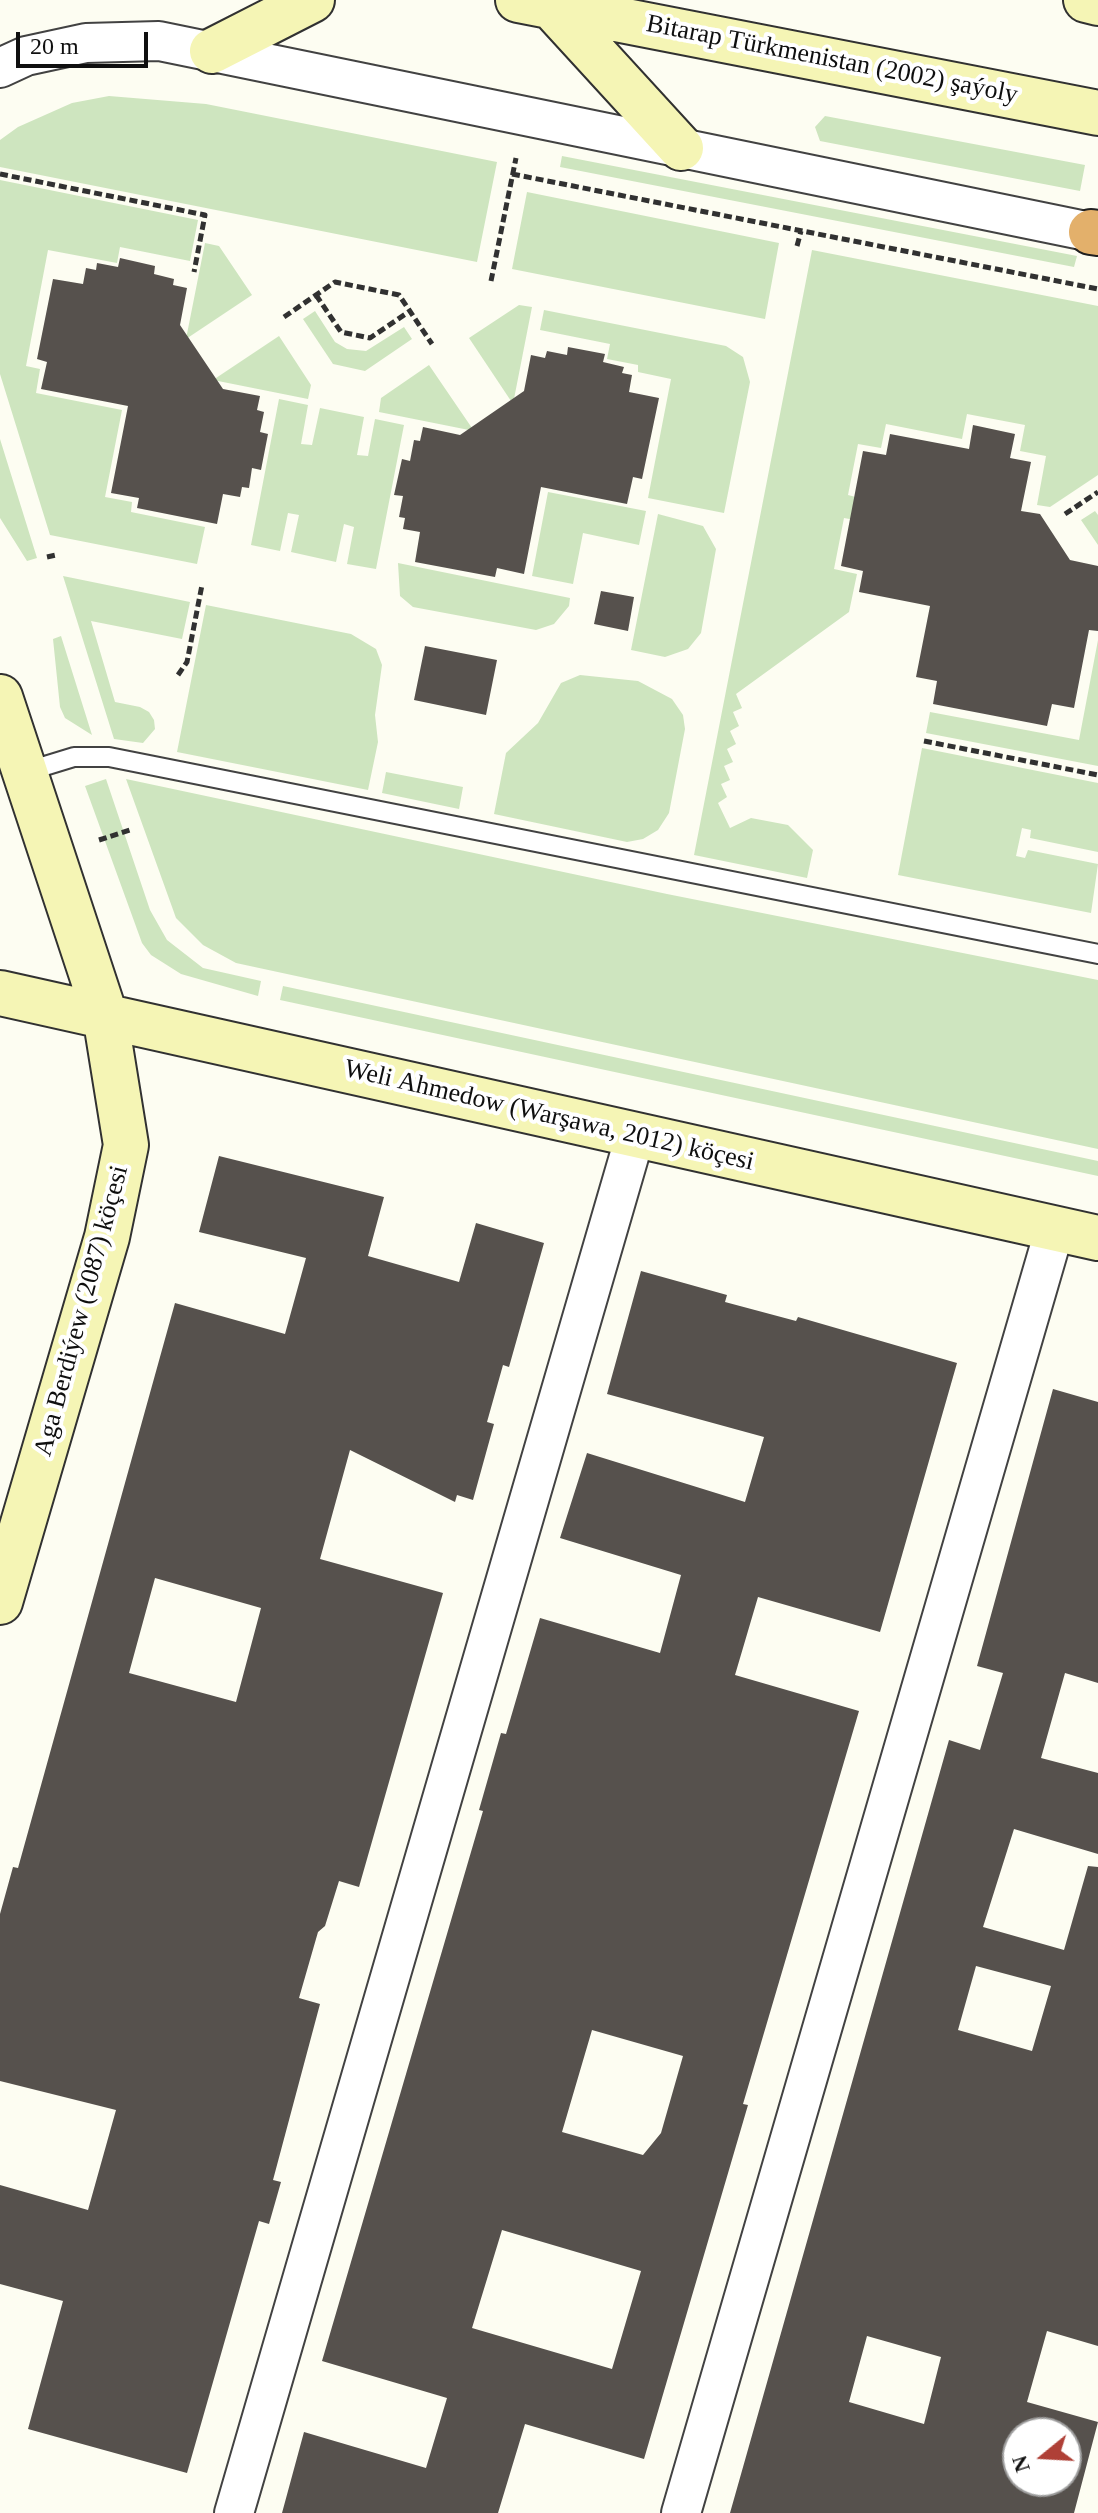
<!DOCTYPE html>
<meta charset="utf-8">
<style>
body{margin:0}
#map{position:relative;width:1098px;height:2513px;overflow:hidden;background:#fdfdf2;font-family:Georgia,serif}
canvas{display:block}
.north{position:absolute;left:1002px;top:2417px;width:80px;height:80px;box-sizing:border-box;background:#fff;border:2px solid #9f9f9f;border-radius:50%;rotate:252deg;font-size:22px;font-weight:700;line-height:32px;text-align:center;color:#0f0f0f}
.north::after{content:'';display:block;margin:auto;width:28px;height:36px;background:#af4037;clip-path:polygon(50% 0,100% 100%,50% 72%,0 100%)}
.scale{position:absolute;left:16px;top:32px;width:132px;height:36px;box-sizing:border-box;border:4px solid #0f0f0f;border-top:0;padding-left:10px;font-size:24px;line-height:28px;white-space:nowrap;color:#0f0f0f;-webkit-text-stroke:6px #fff;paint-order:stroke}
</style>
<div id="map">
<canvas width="1098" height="2513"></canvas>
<div class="north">N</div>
<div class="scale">20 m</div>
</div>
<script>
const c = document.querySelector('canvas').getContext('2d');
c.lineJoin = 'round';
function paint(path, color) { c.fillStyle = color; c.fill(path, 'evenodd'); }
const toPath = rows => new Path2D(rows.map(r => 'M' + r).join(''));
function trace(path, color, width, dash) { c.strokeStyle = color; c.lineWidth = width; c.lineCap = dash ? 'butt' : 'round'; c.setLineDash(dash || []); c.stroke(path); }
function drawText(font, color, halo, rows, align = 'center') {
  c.font = font + ' Georgia,serif'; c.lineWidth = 8; c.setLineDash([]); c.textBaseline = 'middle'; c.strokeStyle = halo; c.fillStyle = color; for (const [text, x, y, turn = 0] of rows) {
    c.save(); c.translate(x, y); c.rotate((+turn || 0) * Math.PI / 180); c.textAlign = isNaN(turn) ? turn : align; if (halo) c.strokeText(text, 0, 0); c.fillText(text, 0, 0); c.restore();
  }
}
paint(toPath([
 [109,96,206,104,497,162,477,262,0,167,0,140,18,127,72,103],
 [825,116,1085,165,1080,191,820,141,815,127],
 [562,156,1077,256,1074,267,560,167],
 [0,180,198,220,190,261,120,247,117,263,48,250,26,366,40,369,36,393,122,410,105,497,132,502,131,512,205,527,197,564,50,535,0,374],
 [527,192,779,243,765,319,512,269],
 [205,243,219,246,252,295,186,339],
 [812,250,1098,306,1098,475,1050,507,1037,505,1046,456,1020,451,1025,425,967,414,962,439,886,424,881,448,858,444,848,495,871,501,866,522,844,518,834,569,857,574,849,612,736,694,742,708,733,712,739,726,730,731,736,744,727,749,733,762,724,766,730,780,721,784,727,797,718,803,730,828,751,818,788,825,813,850,807,878,694,855],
 [519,305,532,307,513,404,469,338],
 [544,310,726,346,743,357,750,382,724,513,648,498,671,379,638,372,638,365,607,359,610,344,540,330],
 [315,311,335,342,347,349,366,351,404,327,412,339,365,371,333,364,303,319],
 [279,336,311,385,308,399,213,380],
 [429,365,474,431,379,412,381,398],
 [279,399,308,405,301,444,312,445,320,408,364,417,357,455,368,456,375,419,404,425,376,569,347,564,354,527,344,524,336,562,291,552,299,515,288,513,280,551,251,545],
 [0,439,37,558,27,561,0,518],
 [548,492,646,511,639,545,583,533,573,584,532,576],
 [1095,511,1098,515,1098,545,1081,520],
 [658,514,703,526,716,549,701,633,688,649,665,657,631,650],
 [398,563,570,598,569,606,554,624,536,630,413,607,400,596],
 [63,576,190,602,182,639,91,621,115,702,140,707,149,712,154,720,155,729,143,743,114,739],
 [206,605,351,634,376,649,382,665,375,715,378,742,368,790,177,752],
 [61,636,92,735,65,718,60,707,53,639],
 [1098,640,1098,766,926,733,930,712,1079,740],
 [580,675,638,681,672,699,683,715,685,729,669,813,658,830,643,839,627,842,494,814,506,753,538,723,561,683],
 [922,748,1098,783,1098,852,1030,838,1031,830,1022,828,1016,856,1025,858,1028,850,1098,864,1091,913,898,875],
 [386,772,463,787,459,809,382,793],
 [106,779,150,910,167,940,203,968,261,981,258,996,181,974,151,955,142,943,85,786],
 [126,779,667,894,1098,980,1098,1149,236,963,203,945,176,918],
 [283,986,1098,1161,1098,1176,280,1000]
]), '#cee5bf');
paint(toPath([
 [120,258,155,266,154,274,174,279,173,285,187,288,180,325,223,389,260,396,257,410,264,412,260,432,268,434,261,470,252,468,249,488,242,487,240,497,223,494,217,524,137,508,139,498,111,493,128,406,41,389,47,362,37,359,53,279,83,284,86,268,96,270,97,263,118,267],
 [568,347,605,354,603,362,624,367,622,373,632,375,629,392,659,398,642,479,633,477,627,504,541,487,524,574,497,568,495,577,415,562,420,532,403,529,405,518,399,517,403,496,394,495,402,459,410,461,414,440,420,441,423,427,460,435,524,391,531,355,545,358,547,351,567,355],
 [973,425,1015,434,1010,458,1031,462,1021,511,1040,514,1070,560,1098,566,1098,631,1089,630,1074,708,1052,704,1047,726,933,704,937,681,916,677,930,606,859,592,863,571,841,566,863,451,886,455,890,434,969,449],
 [601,591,634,597,628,631,594,624],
 [425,646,497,660,486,715,414,700],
 [219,1156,384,1197,368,1256,459,1282,476,1223,544,1243,509,1367,503,1365,487,1422,494,1424,473,1500,457,1495,455,1502,350,1450,320,1559,443,1593,359,1887,339,1881,325,1926,318,1932,299,1998,320,2004,273,2180,281,2182,269,2224,259,2221,187,2473,28,2429,63,2301,0,2284,0,2185,88,2210,116,2110,0,2081,0,1914,13,1867,18,1868,175,1303,285,1334,306,1258,199,1232],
 [155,1578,261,1608,236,1702,129,1673],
 [641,1271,727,1295,725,1302,796,1321,798,1317,957,1363,880,1632,758,1597,735,1675,859,1711,743,2104,748,2105,726,2180,644,2459,525,2424,498,2513,282,2513,304,2432,426,2468,447,2398,322,2361,483,1811,479,1810,501,1733,506,1734,540,1618,660,1653,681,1575,560,1538,587,1453,745,1502,764,1437,607,1394],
 [592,2030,683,2056,661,2133,643,2155,562,2132],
 [502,2230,641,2271,612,2369,472,2328],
 [1053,1389,1098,1402,1098,1683,1065,1673,1041,1758,1098,1773,1098,1854,1014,1829,983,1927,1064,1950,1088,1866,1098,1867,1098,2346,1047,2331,1027,2402,1098,2422,1074,2513,730,2513,949,1740,980,1750,1003,1673,977,1666],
 [976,1966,1051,1986,1032,2051,958,2030],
 [867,2336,941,2357,924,2424,849,2402],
 [1018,2433,1066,2433,1066,2481,1018,2481]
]), '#56514d');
const lane = toPath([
 [25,772,74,757,109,757,1098,954]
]);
const street = toPath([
 [0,68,26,56,86,43,159,41,1091,232],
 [234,2513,635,1136],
 [681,2513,1055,1228]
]);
const secondary = toPath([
 [518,0,1098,113],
 [1086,0,1098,3],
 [551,6,681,148],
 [212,51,312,0],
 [0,697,105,1015,126,1145,107,1237,0,1602],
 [0,993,1098,1238]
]);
const highway = toPath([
 [1091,232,1098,233]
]);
trace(lane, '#424242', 22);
trace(street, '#424242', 42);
trace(secondary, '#313131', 48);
trace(highway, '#202020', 48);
trace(toPath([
 [0,174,205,215,194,272],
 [512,174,1098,289],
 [797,246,801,231],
 [491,281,516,158],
 [316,295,341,332,370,338,410,311],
 [284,317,335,282,399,295,432,344],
 [1065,514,1098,492],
 [47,557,56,555],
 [178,675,187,662,202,585],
 [924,741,1098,775],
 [99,840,133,829]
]), '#313131', 5, [8, 4]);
trace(lane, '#fff', 18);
trace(street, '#fff', 38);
trace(secondary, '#f5f5b5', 44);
trace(highway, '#e3b06b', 44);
drawText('26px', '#0f0f0f', '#fff', [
 ["Bitarap Türkmenistan (2002) şaýoly",832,60,11],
 ["Weli Ahmedow (Warşawa, 2012) köçesi",549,1116,13],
 ["Aga Berdiýew (2087) köçesi",82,1311,-75]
]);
</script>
